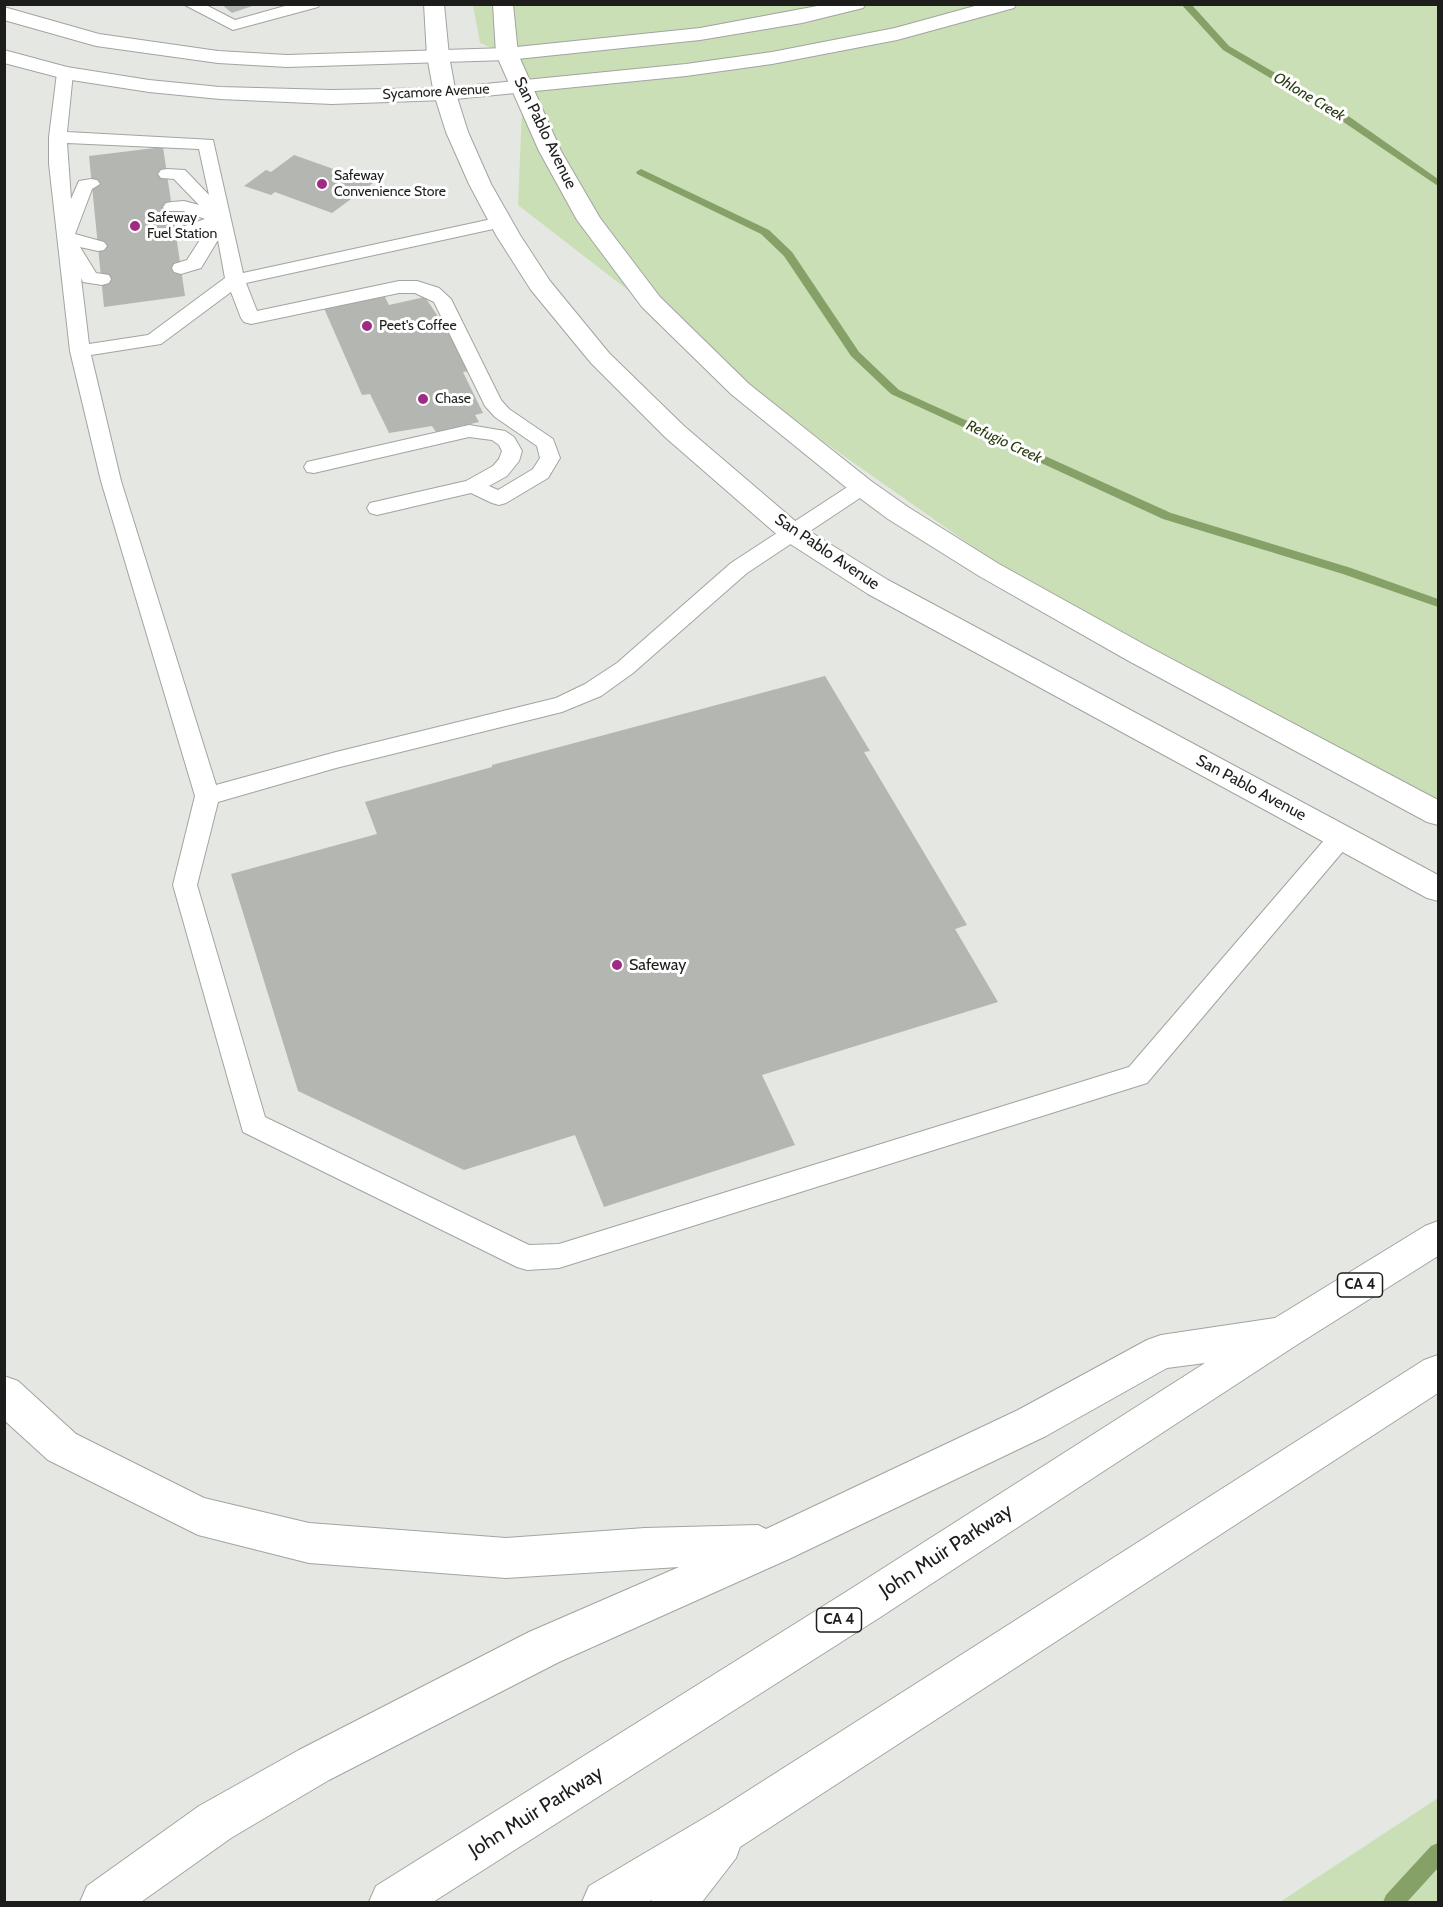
<!DOCTYPE html>
<style>
body{margin:0}
#map{position:relative;width:1443px;height:1907px;overflow:hidden;background:#e4e7e2;font-family:Cabin,sans-serif}
canvas{display:block}
.frame{position:absolute;inset:0;border:6px solid #1d1e1c;pointer-events:none}
</style>
<div id="map">
<canvas width="1443" height="1907"></canvas>
<div class="frame"></div>
</div>
<script>
const c = document.querySelector('canvas').getContext('2d');
c.lineJoin = 'round';
function paint(path, color) { c.fillStyle = color; c.fill(path, 'evenodd'); }
const toPath = rows => new Path2D(rows.map(r => 'M' + r).join(''));
function trace(path, color, width, dash) { c.strokeStyle = color; c.lineWidth = width; c.lineCap = dash ? 'butt' : 'round'; c.setLineDash(dash || []); c.stroke(path); }
function drawText(font, color, halo, rows, align = 'center') {
  c.font = font + ' Cabin,sans-serif'; c.lineWidth = 6; c.setLineDash([]); c.textBaseline = 'middle'; c.strokeStyle = halo; c.fillStyle = color; for (const [text, x, y, turn = 0] of rows) {
    c.save(); c.translate(x, y); c.rotate((+turn || 0) * Math.PI / 180); c.textAlign = isNaN(turn) ? turn : align; if (halo) c.strokeText(text, 0, 0); c.fillText(text, 0, 0); c.restore();
  }
}
paint(toPath([
 [473,5,1438,5,1438,815,1056,605,824,442,518,205,523,87,507,54,480,43],
 [1438,1798,1438,1902,1280,1902]
]), '#cadfb5');
paint(toPath([
 [1181,4,1191,4,1229,46,1344,113,1438,179,1438,186,1336,117,1223,50,1181,4],
 [641,169,769,230,792,252,859,352,899,390,1171,513,1351,568,1438,599,1438,607,1343,574,1163,519,891,394,851,356,784,256,761,234,637,174,636,172,641,169],
 [1438,1843,1438,1868,1407,1902,1383,1902,1386,1895,1431,1846,1438,1843]
]), '#85a167');
paint(toPath([
 [221,4,255,4,255,5,232,13],
 [163,147,185,296,104,307,89,156],
 [294,155,373,183,332,213,275,192,271,195,244,186,266,170,271,172],
 [383,293,389,305,425,297,453,339,470,371,463,372,483,413,475,415,479,422,436,432,432,426,389,433,370,394,362,395,323,306],
 [825,676,870,751,864,752,967,925,955,929,998,1002,762,1075,795,1145,604,1207,575,1135,464,1170,298,1091,231,874,377,834,365,802,492,767,492,765]
]), '#b3b6b1');
const lane = toPath([
 [183,4,204,4,235,20,292,4,320,4,318,7,233,30,183,4],
 [65,68,73,73,67,132,213,140,243,273,501,217,507,218,510,222,507,226,246,283,257,311,399,281,417,281,439,288,451,299,501,400,509,409,553,439,560,458,548,478,506,503,499,505,492,503,471,493,377,515,370,513,367,508,370,503,466,481,493,466,499,459,502,451,499,445,492,440,469,437,314,473,307,472,304,467,307,462,469,425,505,431,514,437,522,451,519,461,507,476,489,486,498,490,533,469,540,458,537,446,495,417,485,406,434,302,415,293,399,293,251,324,244,322,241,318,231,292,161,344,91,355,121,481,216,785,336,752,556,698,585,684,617,663,731,563,855,482,862,480,869,482,872,487,869,492,747,573,633,673,601,696,562,712,336,768,218,802,197,885,265,1117,529,1245,559,1244,1129,1067,1332,831,1341,828,1350,831,1353,837,1350,843,1147,1083,559,1268,527,1270,517,1267,243,1132,173,885,195,796,101,481,70,351,49,164,49,137,57,73,65,68],
 [67,143,199,149,209,195,185,170,167,169,161,170,158,174,161,178,174,179,199,205,184,201,172,202,166,203,163,207,166,211,183,211,205,219,170,231,167,235,170,239,176,240,205,232,187,260,174,264,172,268,174,272,181,274,201,268,218,240,225,278,148,335,89,344,81,278,83,282,102,285,109,283,111,279,109,275,96,273,80,247,98,251,104,250,107,246,104,242,75,234,92,189,100,184,97,180,91,179,79,181,71,199,67,143]
]);
const secondary = toPath([
 [828,4,866,4,863,8,802,23,700,40,507,60,287,67,218,63,96,46,4,20,4,7,99,34,218,51,287,55,507,48,700,28,828,4],
 [982,4,1017,4,1014,8,897,40,772,64,686,76,445,100,332,104,220,99,149,92,65,79,4,63,4,50,67,67,149,80,220,87,332,90,445,88,686,64,772,52,895,28,982,4]
]);
const primary = toPath([
 [424,4,444,4,449,56,456,94,468,132,491,184,520,235,550,281,609,353,684,426,801,526,888,580,1438,875,1438,901,1427,898,868,594,781,538,666,438,591,363,531,290,496,235,469,184,446,132,434,94,427,56,424,4],
 [493,4,513,4,518,54,561,151,600,218,660,297,749,384,871,481,908,507,999,564,1147,646,1438,800,1438,825,1427,822,1127,660,979,576,888,519,853,493,731,394,642,307,577,220,539,151,496,54,493,4]
]);
const highway = toPath([
 [1438,1221,1438,1256,1295,1346,879,1618,433,1902,369,1902,376,1886,849,1590,1205,1363,1167,1368,1046,1436,789,1559,559,1662,329,1780,231,1838,141,1902,80,1902,87,1886,199,1806,299,1750,529,1632,679,1567,506,1578,309,1563,198,1535,48,1460,4,1420,4,1376,18,1381,76,1434,204,1498,309,1523,506,1538,645,1528,758,1525,766,1529,1018,1410,1147,1340,1161,1335,1275,1318,1425,1226,1438,1221],
 [1438,1355,1438,1393,740,1847,736,1858,702,1902,651,1902,652,1900,647,1902,582,1902,589,1886,716,1811,1424,1360,1438,1355]
]);
trace(lane, '#a2a4a0', 2);
trace(secondary, '#a2a4a0', 2);
trace(primary, '#a2a4a0', 2);
trace(highway, '#a2a4a0', 2);
paint(lane, '#fff');
paint(secondary, '#fff');
paint(primary, '#fff');
paint(highway, '#fff');
for (const [x, y, r, color] of [
 [322,184,6,"#a02b84"],
 [135,226,6,"#a02b84"],
 [367,326,6,"#a02b84"],
 [423,399,6,"#a02b84"],
 [617,965,6,"#a02b84"]
]) { const dot = new Path2D(); dot.arc(x, y, r, 0, 2 * Math.PI); c.fillStyle = color; c.fill(dot); trace(dot, '#fff', 2); }
drawText('14px', '#1d1e1c', '#fff', [
 ["Sycamore Avenue",436,92,-3]
]);
drawText('14px', '#1d1e1c', '#fff', [
 ["Safeway",334,176],
 ["Convenience Store",334,192],
 ["Safeway",147,218],
 ["Fuel Station",147,234],
 ["Peet's Coffee",379,326],
 ["Chase",435,399]
], 'left');
drawText('italic 15px', '#2b3d12', '#fff', [
 ["Ohlone Creek",1309,97,31],
 ["Refugio Creek",1004,442,25]
]);
for (const [x, y, w] of [
 [1360,1285,45],
 [839,1620,45]
]) { const box = new Path2D(); box.roundRect(x - w / 2, y - 12, w, 24, 4.5); c.fillStyle = '#fff'; c.fill(box); trace(box, '#1d1e1c', 1.5); }
drawText('bold 15px', '#1d1e1c', null, [
 ["CA 4",1360,1285],
 ["CA 4",839,1620]
]);
drawText('16px', '#1d1e1c', '#fff', [
 ["San Pablo Avenue",545,133,64],
 ["San Pablo Avenue",827,552,34],
 ["San Pablo Avenue",1251,788,28]
]);
drawText('16px', '#1d1e1c', '#fff', [
 ["Safeway",629,965]
], 'left');
drawText('20px', '#1d1e1c', '#fff', [
 ["John Muir Parkway",946,1551,-33],
 ["John Muir Parkway",536,1812,-32]
]);
</script>
